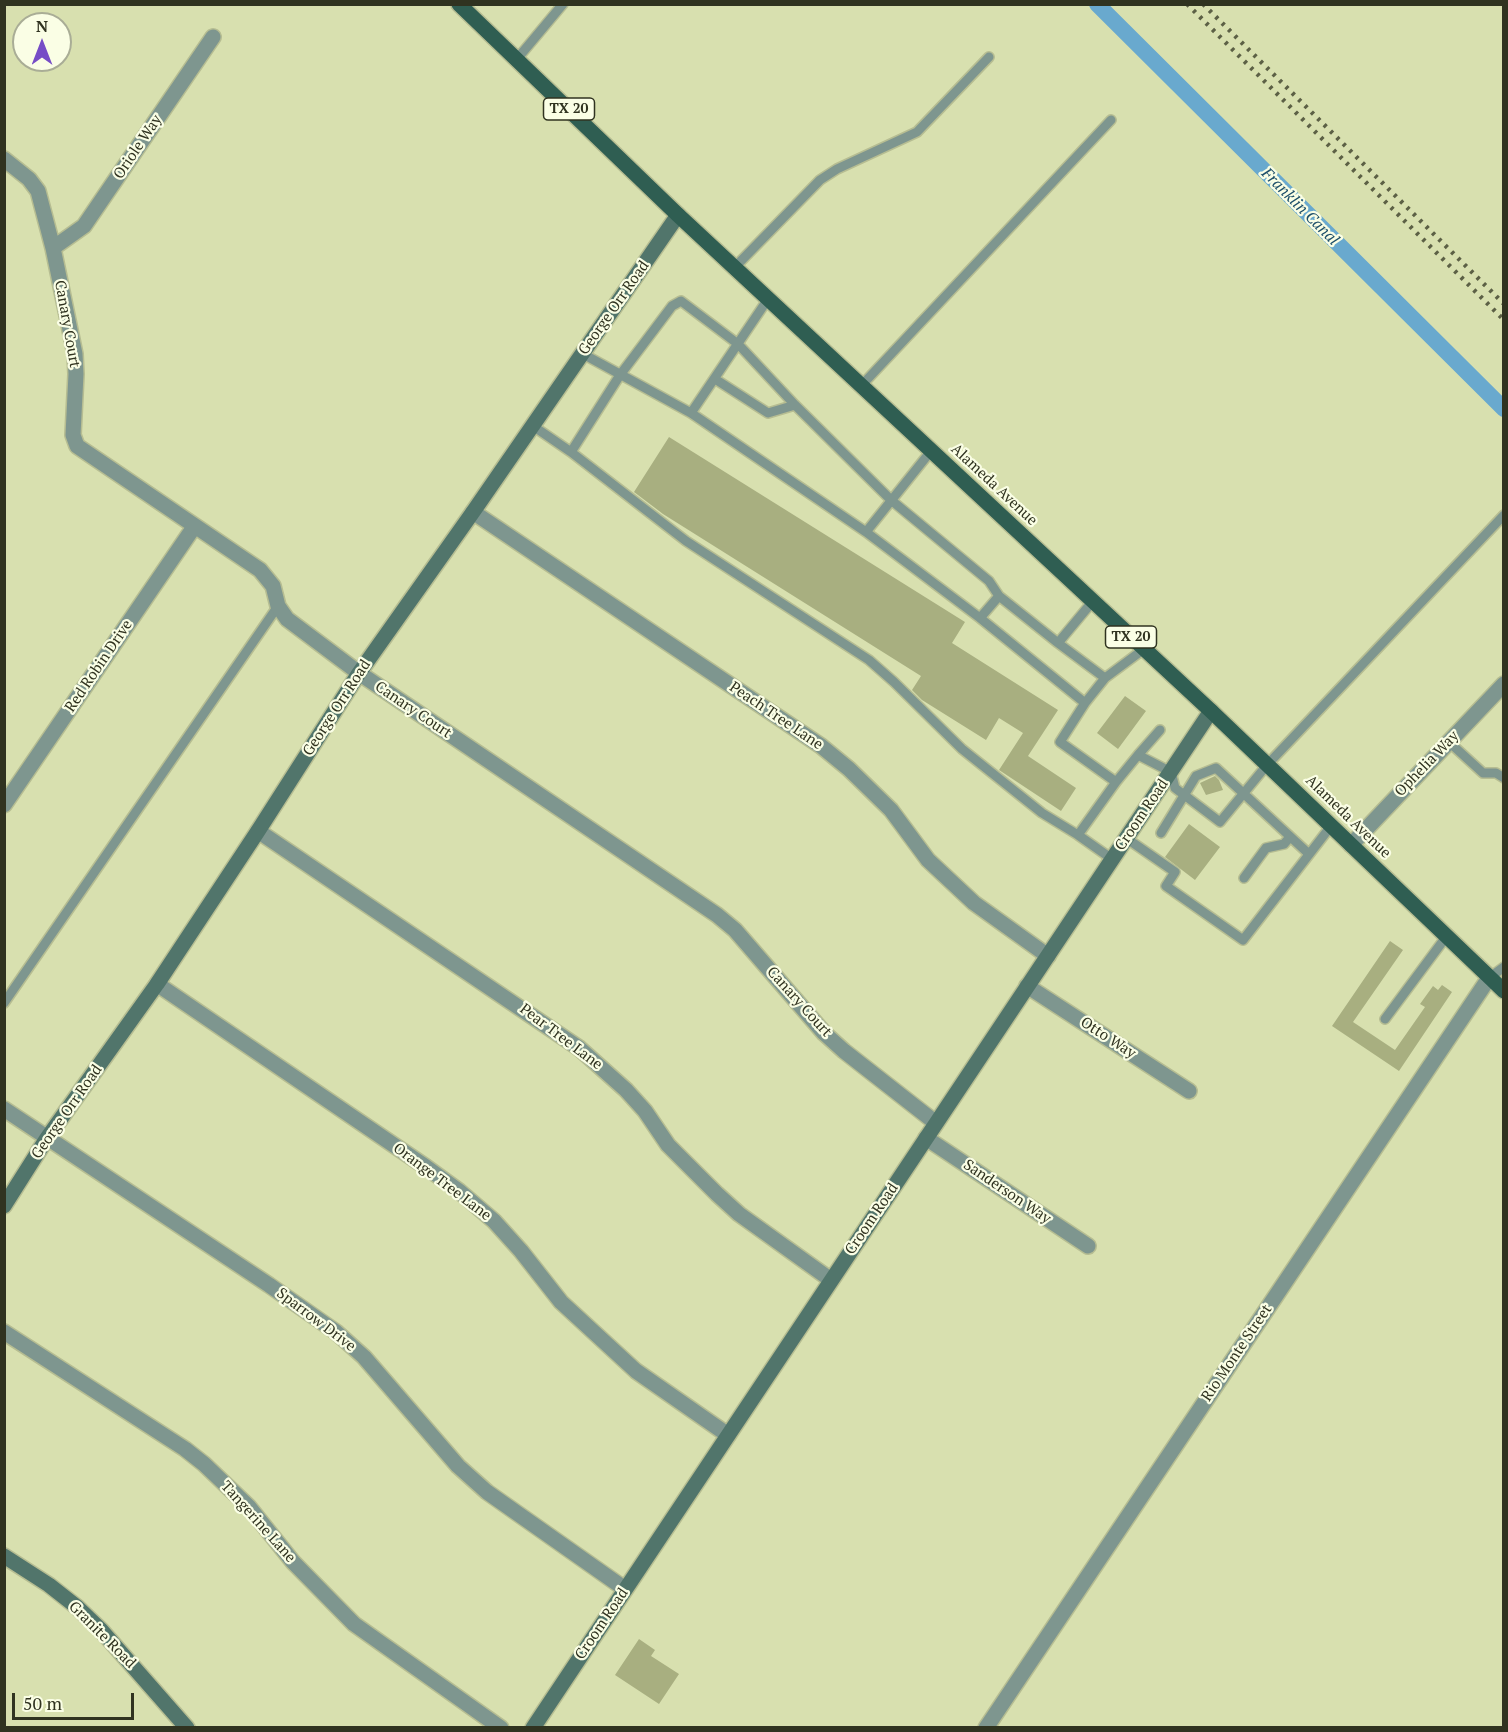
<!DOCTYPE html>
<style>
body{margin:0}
#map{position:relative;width:1508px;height:1732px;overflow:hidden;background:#d8e0af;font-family:"PT Serif",serif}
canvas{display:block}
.frame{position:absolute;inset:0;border:6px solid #303320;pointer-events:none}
.north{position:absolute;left:12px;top:12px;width:60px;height:60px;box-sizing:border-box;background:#fafee5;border:2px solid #a9ad96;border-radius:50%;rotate:0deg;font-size:16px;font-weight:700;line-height:24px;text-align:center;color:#303320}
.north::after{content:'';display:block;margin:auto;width:21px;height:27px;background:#764dc6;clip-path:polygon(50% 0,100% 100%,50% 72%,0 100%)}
.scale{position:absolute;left:12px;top:1693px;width:122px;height:27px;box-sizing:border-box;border:3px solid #303320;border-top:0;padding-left:8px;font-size:18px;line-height:21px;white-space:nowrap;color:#303320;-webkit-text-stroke:4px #fafee5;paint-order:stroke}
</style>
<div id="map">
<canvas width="1508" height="1732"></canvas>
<div class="frame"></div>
<div class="north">N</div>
<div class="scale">50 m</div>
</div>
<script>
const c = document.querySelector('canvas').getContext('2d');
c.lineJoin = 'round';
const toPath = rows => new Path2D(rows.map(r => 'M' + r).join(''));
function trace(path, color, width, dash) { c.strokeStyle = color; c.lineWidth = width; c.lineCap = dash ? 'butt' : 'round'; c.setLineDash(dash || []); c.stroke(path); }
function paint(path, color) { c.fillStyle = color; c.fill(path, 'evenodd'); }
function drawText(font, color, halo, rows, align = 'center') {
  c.font = font + ' "PT Serif",serif'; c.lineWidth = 4.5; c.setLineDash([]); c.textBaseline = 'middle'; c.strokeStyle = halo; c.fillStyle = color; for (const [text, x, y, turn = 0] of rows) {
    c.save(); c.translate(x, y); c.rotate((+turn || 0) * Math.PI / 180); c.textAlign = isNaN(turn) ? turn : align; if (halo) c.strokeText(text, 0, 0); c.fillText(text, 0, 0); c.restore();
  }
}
trace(toPath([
 [1097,4,1504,409]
]), '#69a9ce', 16);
paint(toPath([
 [669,437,965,622,952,643,1058,710,1028,756,1076,788,1061,811,999,770,1023,733,999,718,986,740,922,700,912,690,921,676,663,514,634,492],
 [1125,696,1146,711,1118,749,1097,733],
 [1215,776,1219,780,1223,790,1206,795,1200,783],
 [1189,824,1220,847,1195,880,1165,857],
 [1390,941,1403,950,1353,1022,1395,1050,1425,1007,1420,1004,1433,986,1438,990,1442,985,1452,992,1399,1071,1332,1026],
 [639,1639,655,1650,651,1656,679,1674,659,1704,615,1675]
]), '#a8af80');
const lane = toPath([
 [517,59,563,4],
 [735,267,820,180,837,169,917,132,989,57],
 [768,299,691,413,866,532,931,451],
 [583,354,691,413],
 [715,379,768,413,795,405],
 [861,386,1111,120],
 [533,426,571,452,620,375,672,306,681,301,738,344,795,405,891,500,989,581,999,596,1058,643,1105,678],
 [571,452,686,541,869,660,894,682,962,749,1042,813,1078,835],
 [866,532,980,618,1085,703,1060,742,1116,782,1078,835,1112,859],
 [980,618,999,596],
 [1058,643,1093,601],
 [1085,703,1105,678,1144,649],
 [1449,742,1483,773,1496,773,1504,778],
 [1138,755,1160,730],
 [1116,782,1138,755,1171,772,1175,788,1220,822,1267,765,1504,515],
 [1161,833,1196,776,1216,768,1309,854],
 [1126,838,1175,872,1166,886,1243,940,1331,826],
 [1244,878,1266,848,1284,844,1290,837],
 [1489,978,1504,967],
 [4,1003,278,606],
 [1385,1019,1446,937]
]);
const street = toPath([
 [4,159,29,179,38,191,53,248,75,354,76,374,73,435,77,446,260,570,273,586,278,606,287,619,359,673,717,915,735,930,824,1033,844,1051,936,1123],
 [53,248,84,226,213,37],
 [473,512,821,746,849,769,891,810,928,860,974,903,1048,956],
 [4,805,194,527],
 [258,831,579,1048,626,1090,645,1111,668,1145,717,1194,739,1214,831,1280],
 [1351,845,1504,684],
 [157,984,426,1167,459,1191,494,1221,521,1251,561,1302,636,1371,728,1435],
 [1027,986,1189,1091],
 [4,1109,269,1285,336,1332,364,1357,458,1466,487,1492,625,1589],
 [926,1138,1088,1246],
 [4,1332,185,1449,204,1464,249,1507,293,1562,354,1624,501,1728],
 [986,1728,1489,978]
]);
const secondary = toPath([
 [4,1206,47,1138,157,984,258,831,359,673,473,512,678,215],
 [4,1556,49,1585,77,1607,101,1630,187,1728],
 [533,1728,1211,711]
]);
const primary = toPath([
 [459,4,678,215,1211,711,1504,991]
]);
trace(lane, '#b6bd92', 12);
trace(street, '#b6bd92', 18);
trace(secondary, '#b6bd92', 18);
trace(primary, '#b6bd92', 18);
trace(lane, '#7e968f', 9);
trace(street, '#7e968f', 15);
trace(secondary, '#51756b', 15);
trace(primary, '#2f5e52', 15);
trace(toPath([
 [1187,4,1504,320],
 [1203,4,1504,304]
]), '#5c6045', 4.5, [3, 6]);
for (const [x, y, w] of [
 [569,109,51],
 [1131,637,51]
]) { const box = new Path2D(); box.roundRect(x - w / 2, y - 11, w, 22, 4.5); c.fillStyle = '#fafee5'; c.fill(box); trace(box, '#303320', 1.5); }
drawText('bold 14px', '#303320', null, [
 ["TX 20",569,109],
 ["TX 20",1131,637]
]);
drawText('15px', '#303320', '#fafee5', [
 ["Oriole Way",138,147,-56],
 ["George Orr Road",614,308,-55],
 ["Canary Court",67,324,80],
 ["Alameda Avenue",994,485,43],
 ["Red Robin Drive",99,666,-56],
 ["George Orr Road",337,708,-57],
 ["Canary Court",413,710,34],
 ["Peach Tree Lane",776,716,34],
 ["Ophelia Way",1427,764,-46],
 ["Croom Road",1142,815,-56],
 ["Alameda Avenue",1348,817,44],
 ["Canary Court",799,1002,48],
 ["Pear Tree Lane",561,1037,37],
 ["Otto Way",1108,1038,33],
 ["George Orr Road",67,1112,-55],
 ["Orange Tree Lane",442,1182,37],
 ["Sanderson Way",1007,1192,34],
 ["Croom Road",872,1219,-56],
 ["Sparrow Drive",316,1320,37],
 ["Rio Monte Street",1237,1353,-56],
 ["Tangerine Lane",258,1522,48],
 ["Croom Road",602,1624,-56],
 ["Granite Road",102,1635,45]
]);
drawText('italic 16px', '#1d4f6a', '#fafee5', [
 ["Franklin Canal",1300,207,45]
]);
</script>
